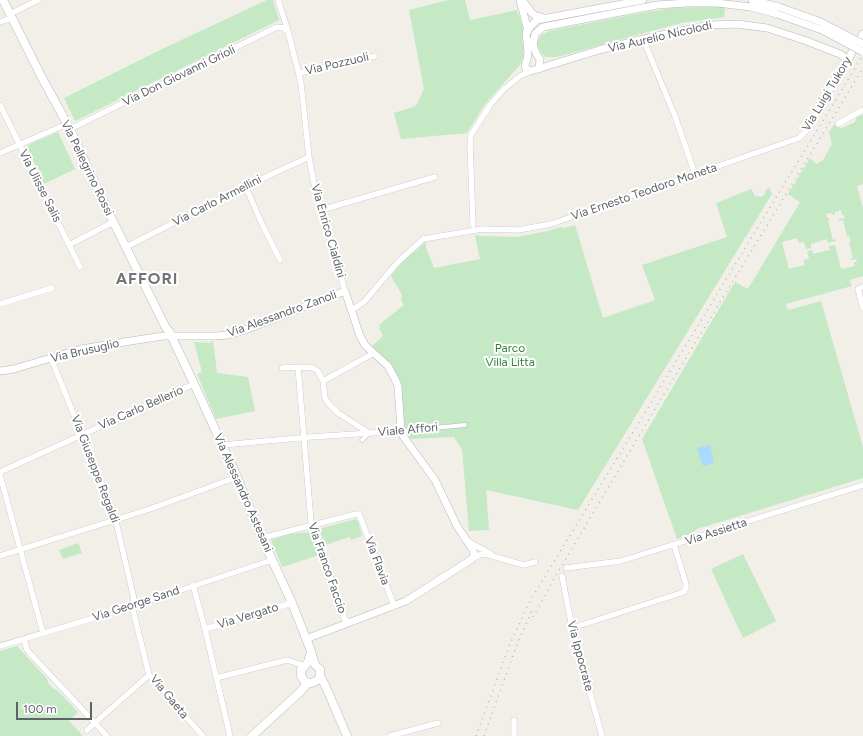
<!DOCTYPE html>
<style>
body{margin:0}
#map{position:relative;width:863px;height:736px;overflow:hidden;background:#f1efe8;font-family:Figtree,sans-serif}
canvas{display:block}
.scale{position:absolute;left:16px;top:702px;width:76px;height:18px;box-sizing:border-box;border:2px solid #5f6368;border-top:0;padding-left:5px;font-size:12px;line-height:14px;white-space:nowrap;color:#5f6368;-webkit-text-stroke:3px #fff;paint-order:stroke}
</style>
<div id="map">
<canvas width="863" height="736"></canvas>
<div class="scale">100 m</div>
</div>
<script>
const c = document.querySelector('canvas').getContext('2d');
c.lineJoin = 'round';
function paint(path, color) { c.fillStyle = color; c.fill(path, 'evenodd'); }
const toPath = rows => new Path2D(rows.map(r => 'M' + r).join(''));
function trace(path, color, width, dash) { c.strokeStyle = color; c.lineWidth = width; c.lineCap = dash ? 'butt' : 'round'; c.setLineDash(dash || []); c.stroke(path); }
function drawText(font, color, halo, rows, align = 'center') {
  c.font = font + ' Figtree,sans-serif'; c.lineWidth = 4; c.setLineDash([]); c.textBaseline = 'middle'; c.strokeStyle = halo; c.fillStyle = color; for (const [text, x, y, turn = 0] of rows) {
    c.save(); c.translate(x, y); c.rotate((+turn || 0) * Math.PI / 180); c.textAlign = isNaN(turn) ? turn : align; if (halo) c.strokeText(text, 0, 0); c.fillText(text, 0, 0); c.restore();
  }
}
paint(toPath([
 [267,0,273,0,279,20,75,121,64,98,158,51],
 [448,0,465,0,470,20,517,10,524,30,522,37,524,55,520,65,485,104,467,133,401,139,394,113,416,106,424,89,409,10],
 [701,7,725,7,724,17,681,23,557,57,546,57,542,54,539,49,537,43,541,35,549,31,641,13,672,8],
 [863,115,863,184,857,186,863,208,863,276,850,280,852,286,786,304,788,310,821,301,863,447,863,478,697,529,690,534,677,539,642,439,735,282,748,289,800,202,788,194,810,158,816,164,823,160,832,144,829,132,836,122,840,129,855,122,857,116],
 [841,210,842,215,844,215,845,218,839,219,839,221,843,220,847,236,849,236,851,241,849,242,853,258,850,259,850,260,856,259,857,262,854,262,855,266,841,269,835,245,829,246,830,250,813,254,812,250,807,251,809,259,803,260,805,265,789,269,782,242,797,238,799,243,804,242,806,249,811,248,811,244,827,239,828,243,836,241,836,239,833,240,828,221,830,220,829,218,827,218,826,214,832,213,833,215,835,215,835,212],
 [58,132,75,169,44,184,27,147,28,145],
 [770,188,772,194,578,510,486,490,489,530,469,531,462,450,454,437,410,439,404,425,400,381,396,374,372,346,383,336,379,328,381,327,379,325,404,305,401,300,402,295,391,276,403,261,426,242,426,248,434,268,480,259,475,235,482,236,517,237,548,231,561,227,564,228,575,225,603,318,655,300,642,265,727,237,716,203,751,189,755,196,761,197,765,194,766,189],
 [213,340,217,373,248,377,255,411,216,419,197,374,202,372,194,342,210,343],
 [356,519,358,521,362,536,351,540,350,537,325,545,319,529],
 [311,532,319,555,282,567,271,540,289,534],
 [78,543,82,553,63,559,59,550],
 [743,554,776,621,743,638,711,569],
 [17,646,47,679,48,683,54,689,57,690,78,712,69,721,83,736,0,736,0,651]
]), '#c5e8c5');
paint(toPath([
 [710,445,714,463,703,466,697,448]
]), '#aadaff');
const pedestrian = toPath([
 [401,431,465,425],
 [362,440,369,433]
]);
const minor = toPath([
 [278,0,288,31,301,83,309,157,314,184,345,291],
 [10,14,38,0],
 [0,22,12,18],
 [643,39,675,116,695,174],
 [299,73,375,56],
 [0,105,80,267],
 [838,124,863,110],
 [70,129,277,27,283,28,287,31],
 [0,153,67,124],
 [242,188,248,192,263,226,280,260],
 [321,210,435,177],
 [473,225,470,143,471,135,490,105,503,90,520,76,531,71],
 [69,245,113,222],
 [126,247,242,188,309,157],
 [863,287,858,289,863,308],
 [0,304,52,288],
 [352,310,364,302,396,264,423,239,465,232,482,229,518,230,551,224,799,138,805,132,848,60],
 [51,358,115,517,134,599,132,606,149,675,203,736],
 [298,367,311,522,314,529,345,620,350,622],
 [282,368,298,367,313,368,318,371,323,381,325,398,329,404,338,413,369,433],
 [323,381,374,353],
 [222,445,310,437,401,431],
 [0,472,194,384],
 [0,475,43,633],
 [262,538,356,514,359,514,393,603,392,607],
 [467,541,491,554],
 [0,556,150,509,237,477],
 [472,559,479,555,485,554,524,565,535,562],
 [566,568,621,561,863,485],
 [562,576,572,628,602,736],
 [193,585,205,629,230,736],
 [572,628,684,592,686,588,686,584,674,545],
 [205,629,292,603],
 [24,639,27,650,107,736],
 [0,646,127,608,272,560],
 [216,678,287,660,299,664,302,667],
 [514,720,514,736],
 [87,730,149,675],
 [390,736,438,723]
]);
const tertiary = toPath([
 [520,0,528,31],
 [522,0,532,13,536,16,544,18],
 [643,0,537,20,528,29,526,33,528,52,527,60,525,65,526,70,531,71,599,50,652,37,710,25,737,24,767,28,804,40,840,54,848,60,852,52],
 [752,0,779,7],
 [861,37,863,34],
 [532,41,536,53,540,60,539,69],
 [533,45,535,34,543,27,657,5,687,3,717,3,751,7,777,14],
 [0,371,14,369,81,349,137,340,163,336,217,336,228,335,245,330,345,291,360,336,365,345,388,366,396,381,398,386,401,431,403,436,435,480,457,526,473,550,474,555,472,559,406,601,311,637,307,640]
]);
const secondary = toPath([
 [3,0,41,76,70,129,100,195,166,328,169,331,196,388,237,477,262,538,292,603,311,651,315,665,320,669,320,676,326,687,347,736],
 [311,651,308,662,301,670,301,676,305,682,312,683,318,680,320,676],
 [252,736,299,693,308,683]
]);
trace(pedestrian, '#b5b8bc', 5);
trace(minor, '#b5b8bc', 6);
trace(tertiary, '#b5b8bc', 8);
trace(secondary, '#b6babf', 9);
trace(pedestrian, '#fff', 4);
trace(minor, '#fff', 5.5);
trace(tertiary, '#fff', 7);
trace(secondary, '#fff', 8);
trace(toPath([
 [533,617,555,577,658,404,863,68],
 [476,736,510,644,530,601,863,55],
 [484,736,516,647,533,608]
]), '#b6b7b8', 1.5, [1, 5]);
const tertiaryBridge = toPath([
 [779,7,821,22,863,44],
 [777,14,822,30,863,52]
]);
trace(tertiaryBridge, '#b5b8bc', 8, []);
trace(tertiaryBridge, '#fff', 7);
drawText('12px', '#5f6368', '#fff', [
 ["Via Aurelio Nicolodi",660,37,-13],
 ["Via Pozzuoli",337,64,-13],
 ["Via Don Giovanni Grioli",179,76,-26],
 ["Via Luigi Tukory",827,94,-59],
 ["Via Pellegrino Rossi",87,168,64],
 ["Via Ulisse Salis",40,186,63],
 ["Via Ernesto Teodoro Moneta",644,192,-19],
 ["Via Carlo Armellini",217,201,-27],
 ["Via Enrico Cialdini",328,231,74],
 ["Via Alessandro Zanoli",282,314,-20],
 ["Via Brusuglio",85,351,-13],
 ["Via Carlo Bellerio",141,408,-24],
 ["Viale Affori",408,430,-5],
 ["Via Giuseppe Regaldi",95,469,69],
 ["Via Alessandro Astesani",243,493,66],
 ["Via Assietta",716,532,-18],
 ["Via Flavia",377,561,69],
 ["Via Franco Faccio",327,568,71],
 ["Via George Sand",136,604,-18],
 ["Via Vergato",248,616,-17],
 ["Via Ippocrate",580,656,75],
 ["Via Gaeta",169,697,50]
]);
drawText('12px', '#348238', '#fff', [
 ["Parco",510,348],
 ["Villa Litta",510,362]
]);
c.letterSpacing = '1px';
drawText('bold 16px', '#70757a', '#fff', [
 ["AFFORI",147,279]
]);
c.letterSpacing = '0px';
</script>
